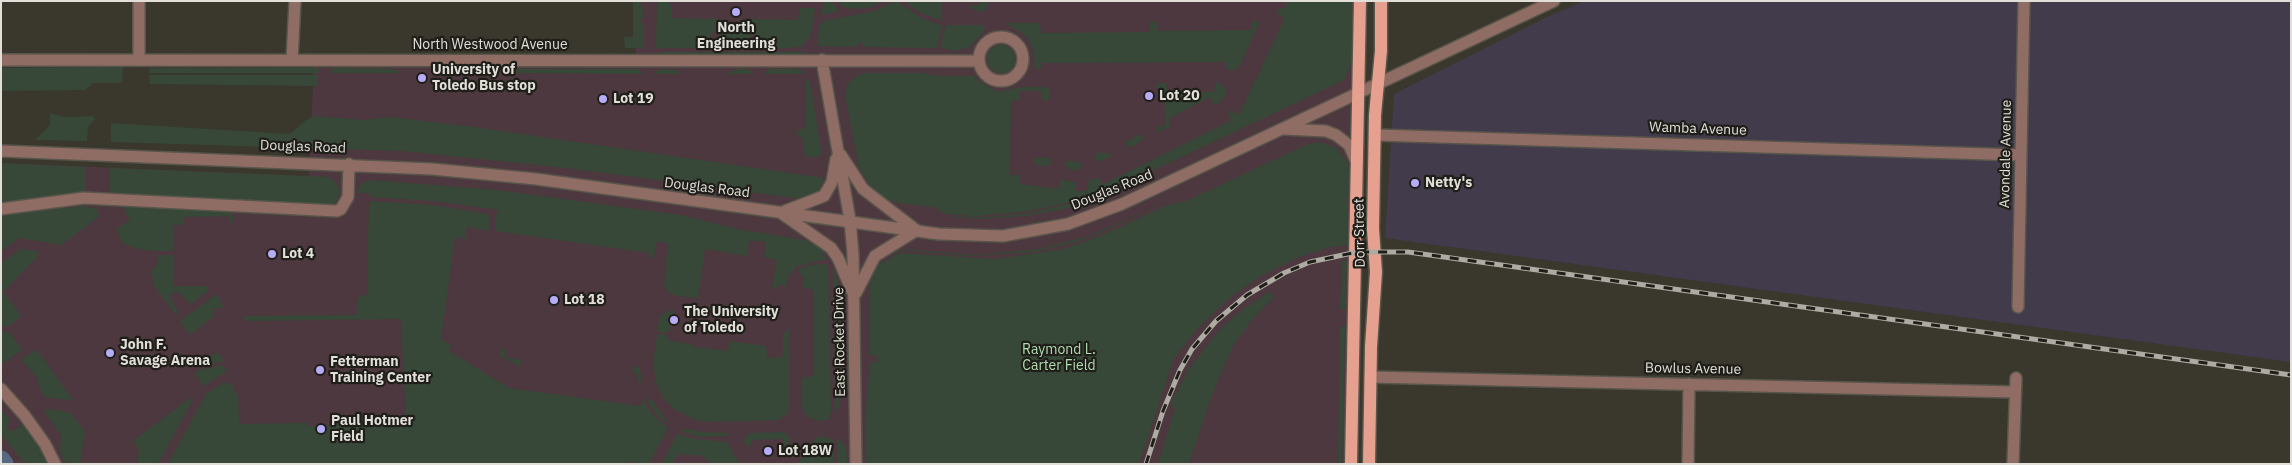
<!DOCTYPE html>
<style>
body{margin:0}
#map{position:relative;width:2292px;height:465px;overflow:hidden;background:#3a372c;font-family:"IBM Plex Sans",sans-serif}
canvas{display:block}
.frame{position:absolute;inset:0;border:2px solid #e1dfd8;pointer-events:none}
</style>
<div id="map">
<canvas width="2292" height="465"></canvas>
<div class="frame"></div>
</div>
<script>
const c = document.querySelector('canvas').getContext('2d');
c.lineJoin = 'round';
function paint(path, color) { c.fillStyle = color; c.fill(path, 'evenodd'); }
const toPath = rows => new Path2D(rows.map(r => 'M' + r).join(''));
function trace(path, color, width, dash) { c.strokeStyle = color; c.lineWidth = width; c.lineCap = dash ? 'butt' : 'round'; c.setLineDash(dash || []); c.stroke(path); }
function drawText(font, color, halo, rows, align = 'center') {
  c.font = font + ' "IBM Plex Sans",sans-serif'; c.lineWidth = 4.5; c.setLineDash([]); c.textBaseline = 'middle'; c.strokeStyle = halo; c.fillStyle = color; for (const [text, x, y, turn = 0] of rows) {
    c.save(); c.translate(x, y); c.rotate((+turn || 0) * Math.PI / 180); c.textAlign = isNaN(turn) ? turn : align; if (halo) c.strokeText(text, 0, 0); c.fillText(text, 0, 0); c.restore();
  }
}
paint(toPath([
 [1584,1,2291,1,2291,362,1385,238,1394,94,1549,16]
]), '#413b4c');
paint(toPath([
 [636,1,1357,1,1344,464,1,464,1,163,309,176,314,60,636,60]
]), '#4c383e');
paint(toPath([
 [633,1,640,1,643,10,644,17,640,20,644,27,644,48,625,48,624,37,633,37],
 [657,1,669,1,669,5,672,5,672,18,721,19,721,25,698,48,656,48],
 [824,1,831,1,839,11,821,15],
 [837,1,884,1,868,8,851,9,843,7],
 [904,1,942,1,942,21,921,13],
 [980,1,989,1,986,10,979,12,970,8,971,5,979,5],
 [1287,1,1352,1,1351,64,1344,80,1118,187,1083,199,1025,212,975,216,944,214,934,207,898,203,883,198,873,190,859,168,845,95,848,84,854,78,864,73,922,73,938,76,975,76,978,81,997,92,1022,87,1047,87,1050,90,1050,97,1046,101,1042,99,1041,91,1020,91,1020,100,1011,101,1010,175,1020,175,1020,184,1058,189,1060,180,1076,182,1076,191,1087,191,1087,181,1099,178,1102,185,1232,120,1228,113,1230,110,1239,115,1283,22,1284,18,1278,14,1278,9,1286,8],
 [893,2,898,2,921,18,943,26,936,48,863,47,863,43,857,43,857,47,818,46,819,27,823,21,875,11],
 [800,8,815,8,810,37,801,47,768,49,747,28,747,23,751,19,798,20],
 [1253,21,1258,21,1259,24,1239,67,1231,71,1227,69,1226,62,1042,63,1041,69,1035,69,1034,51,1028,39,1021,32,1004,23,1040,23,1041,33,1149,32,1150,22,1157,22,1158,31,1251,30],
 [946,25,983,25,985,29,970,47,955,51,940,47],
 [725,30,730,30,735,34,740,30,745,30,761,48,707,48],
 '987 59a14 14 0 1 1 28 0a14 14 0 1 1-28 0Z',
 [659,52,803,52,803,54,658,54],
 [123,67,122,83,93,83,85,90,1,91,1,68],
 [150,68,317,68,321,73,149,73],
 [334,68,393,69,401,73,329,73],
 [455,69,483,69,487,73,445,73],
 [502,69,638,69,643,74,499,73],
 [659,69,674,70,683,74,655,74],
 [736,69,749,69,752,74,726,74],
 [769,69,796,69,805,72,803,74,764,74],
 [149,75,318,75,317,86,150,84],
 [805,79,809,80,811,88,822,155,816,157,805,157,803,139,799,135,793,135,806,126],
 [1166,82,1168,92,1214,92,1215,84,1219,82,1225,88,1226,95,1218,104,1214,104,1210,97,1170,118,1170,127,1158,132,1156,127,1165,126,1164,88,1156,88,1155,85],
 [1345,83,1097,198,1064,209,1025,216,979,219,944,216,986,217,1026,214,1092,198,1117,189],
 [50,113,65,117,93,116,95,119,88,126,87,141,35,140,50,125],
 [315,116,364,120,390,117,474,127,824,178,819,190,821,192,809,198,794,198,567,168,402,151,111,142,111,123,290,134,306,120],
 [1134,135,1142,135,1143,139,1134,146,1127,147,1125,141,1133,140],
 [1319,142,1335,147,1346,160,1349,171,1347,245,1330,247,1299,257,1259,277,1233,295,1198,328,1174,358,1139,464,865,464,865,423,870,363,878,361,878,356,870,355,870,284,878,261,884,263,893,256,901,253,995,259,1064,249,1103,235,1165,206,1186,201,1308,144],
 [1096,153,1111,153,1113,155,1099,162,1094,158],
 [1035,158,1050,158,1051,163,1047,166,1039,166,1033,161],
 [1065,161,1080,162,1082,166,1079,170,1071,170,1065,166],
 [1,163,86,167,85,195,4,203,1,195],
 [110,168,328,177,337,183,340,193,336,202,330,205,110,195],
 [371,180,497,190,681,215,738,229,804,240,821,247,824,251,822,253,826,259,797,266,788,276,786,287,781,284,776,289,772,288,777,260,764,258,766,242,749,240,747,256,705,249,698,298,677,296,669,293,664,285,668,243,656,242,654,257,651,260,649,253,495,231,495,217,499,210,435,201,369,197,369,193,357,193,362,183],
 [369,201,433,205,487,214,490,219,489,231,467,227,465,239,455,237,441,340,451,344,449,351,509,388,641,406,642,400,653,415,668,428,649,463,638,464,631,460,629,464,168,464,206,394,224,382,231,384,234,387,234,393,238,393,239,424,307,423,307,426,334,426,334,422,406,420,401,319,244,321,244,316,355,315,358,310,356,308,359,296,367,295],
 [1166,202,1098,234,1072,243,1033,252,968,256,903,250,883,257,893,251,903,249,973,255,1038,249,1089,236],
 [85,206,96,209,100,216,61,245,19,238,1,251,1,215],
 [127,206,230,212,235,218,229,225,229,216,184,217,184,225,173,225,173,251,155,251,137,249,122,243,117,229,130,220,123,207],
 [21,249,37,251,37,257,3,292,21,316,8,327,1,325,1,264],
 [158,255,173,255,173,286,207,286,207,292,191,304,178,292,171,293,170,297,178,313,176,315,155,287,151,271,156,267],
 [1342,261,1347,261,1345,310,1340,309],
 [828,264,831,412,828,420,819,421,808,417,802,408,802,378,814,376,814,290,802,287,804,278,797,270,808,265],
 [833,265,838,281,840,300,840,404,835,415],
 [1271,291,1273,298,1250,322,1232,348,1213,392,1189,464,1158,464,1175,409,1171,403,1189,369,1222,327,1242,310],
 [217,294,224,308,215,308,213,317,190,335,180,321],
 [674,310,669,332,657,332,660,316,666,312],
 [1345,326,1342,464,1338,464,1340,327],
 [788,329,789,329,790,407,787,414,779,420,711,422,696,420,674,409,665,400,657,386,653,365,657,334,668,335,667,340,691,344,691,346,728,351,730,341,766,346,767,358,783,357,783,334],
 [1,331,10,333,22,350,2,364],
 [501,348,506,350,505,357,521,360,520,367,499,355],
 [36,349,73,400,46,398,41,391,36,376,21,360],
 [217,352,224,361,199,367],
 [223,365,227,371,204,386,195,374,198,370],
 [634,365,640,368,642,383,638,382,638,374,632,373],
 [190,398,192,401,158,464,137,464,139,449,133,441],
 [645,398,653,401,670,425,657,415],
 [52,409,71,413,85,432,80,464,66,464,60,452,61,435,43,410],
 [1,410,11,420,7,425,8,430,13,431,23,424,40,446,49,464,26,464,1,435],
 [688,429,702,432,728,433,730,436,701,437,679,431],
 [784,432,791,439,785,448,783,439,752,440,750,448,744,442,745,437,750,433],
 [677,434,695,439,727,442,740,464,713,464,700,455,683,455,679,453,672,464,662,464],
 [816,437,826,437,833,440,834,464,798,464],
 [837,437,846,447,847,464,837,464]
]), '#374838');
trace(toPath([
 [1,460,4,464]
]), '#576880', 19);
const minor = toPath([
 [139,1,139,60],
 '979 59a22 22 0 1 1 44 0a22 22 0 1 1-44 0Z',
 [1,60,979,61],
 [292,60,295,1],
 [822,60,850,220,853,254,856,464],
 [1284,129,1326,131,1336,135,1349,145,1357,163],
 [1375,135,2020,155],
 [1,151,432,169,536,179,939,234,1003,236,1068,224,1122,204,1554,1],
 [841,155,863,189,915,229],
 [1,209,84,198,337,211,341,209,348,197,349,164],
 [785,211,824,196,832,182,836,159],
 [781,213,831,248,838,258,852,291],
 [856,293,875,256,917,230],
 [2018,307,2024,1],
 [1370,377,2015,392],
 [1,389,25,416,45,444,55,464],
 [1688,464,1689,384],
 [2013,464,2016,378]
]);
const major = toPath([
 [1351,464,1360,1],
 [1369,464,1371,347,1376,272,1373,229,1375,115,1381,51,1381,1]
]);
trace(minor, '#58554b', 14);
trace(major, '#58554b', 15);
trace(minor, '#8f6c64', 11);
trace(major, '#e6a090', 12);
const rail = toPath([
 [1146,464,1163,411,1180,370,1192,349,1216,321,1247,295,1284,273,1310,262,1357,252,1408,252,2291,375]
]);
trace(rail, '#adaba2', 5);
trace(rail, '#1f1e19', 3, [9]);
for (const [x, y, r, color] of [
 [736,12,5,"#b6acf8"],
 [422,78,5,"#b6acf8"],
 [1149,96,5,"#b6acf8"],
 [603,99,5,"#b6acf8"],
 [1415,183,5,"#b6acf8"],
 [272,254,5,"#b6acf8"],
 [554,300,5,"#b6acf8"],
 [674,320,5,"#b6acf8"],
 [110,353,5,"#b6acf8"],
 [320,370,5,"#b6acf8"],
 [321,429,5,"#b6acf8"],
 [768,451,5,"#b6acf8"]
]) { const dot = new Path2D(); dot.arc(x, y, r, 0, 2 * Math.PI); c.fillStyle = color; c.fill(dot); trace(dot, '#1f1e19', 2); }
drawText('bold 14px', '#e1dfd8', '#1f1e19', [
 ["North",736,28,"center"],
 ["Engineering",736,44,"center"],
 ["University of",432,70],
 ["Toledo Bus stop",432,86],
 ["Lot 20",1159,96],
 ["Lot 19",613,99],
 ["Netty's",1425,183],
 ["Lot 4",282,254],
 ["Lot 18",564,300],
 ["The University",684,312],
 ["of Toledo",684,328],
 ["John F.",120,345],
 ["Savage Arena",120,361],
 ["Fetterman",330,362],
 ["Training Center",330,378],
 ["Paul Hotmer",331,421],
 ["Field",331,437],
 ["Lot 18W",778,451]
], 'left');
drawText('14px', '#e1dfd8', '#1f1e19', [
 ["North Westwood Avenue",490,45],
 ["Wamba Avenue",1698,129,2],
 ["Douglas Road",303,147,2],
 ["Avondale Avenue",2006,154,-89],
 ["Douglas Road",707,188,7],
 ["Douglas Road",1112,190,-22],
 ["Dorr Street",1360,233,-91],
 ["East Rocket Drive",840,342,-91],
 ["Bowlus Avenue",1693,369,1]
]);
drawText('14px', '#b1dcb2', '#1f1e19', [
 ["Raymond L.",1059,350],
 ["Carter Field",1059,366]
]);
</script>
